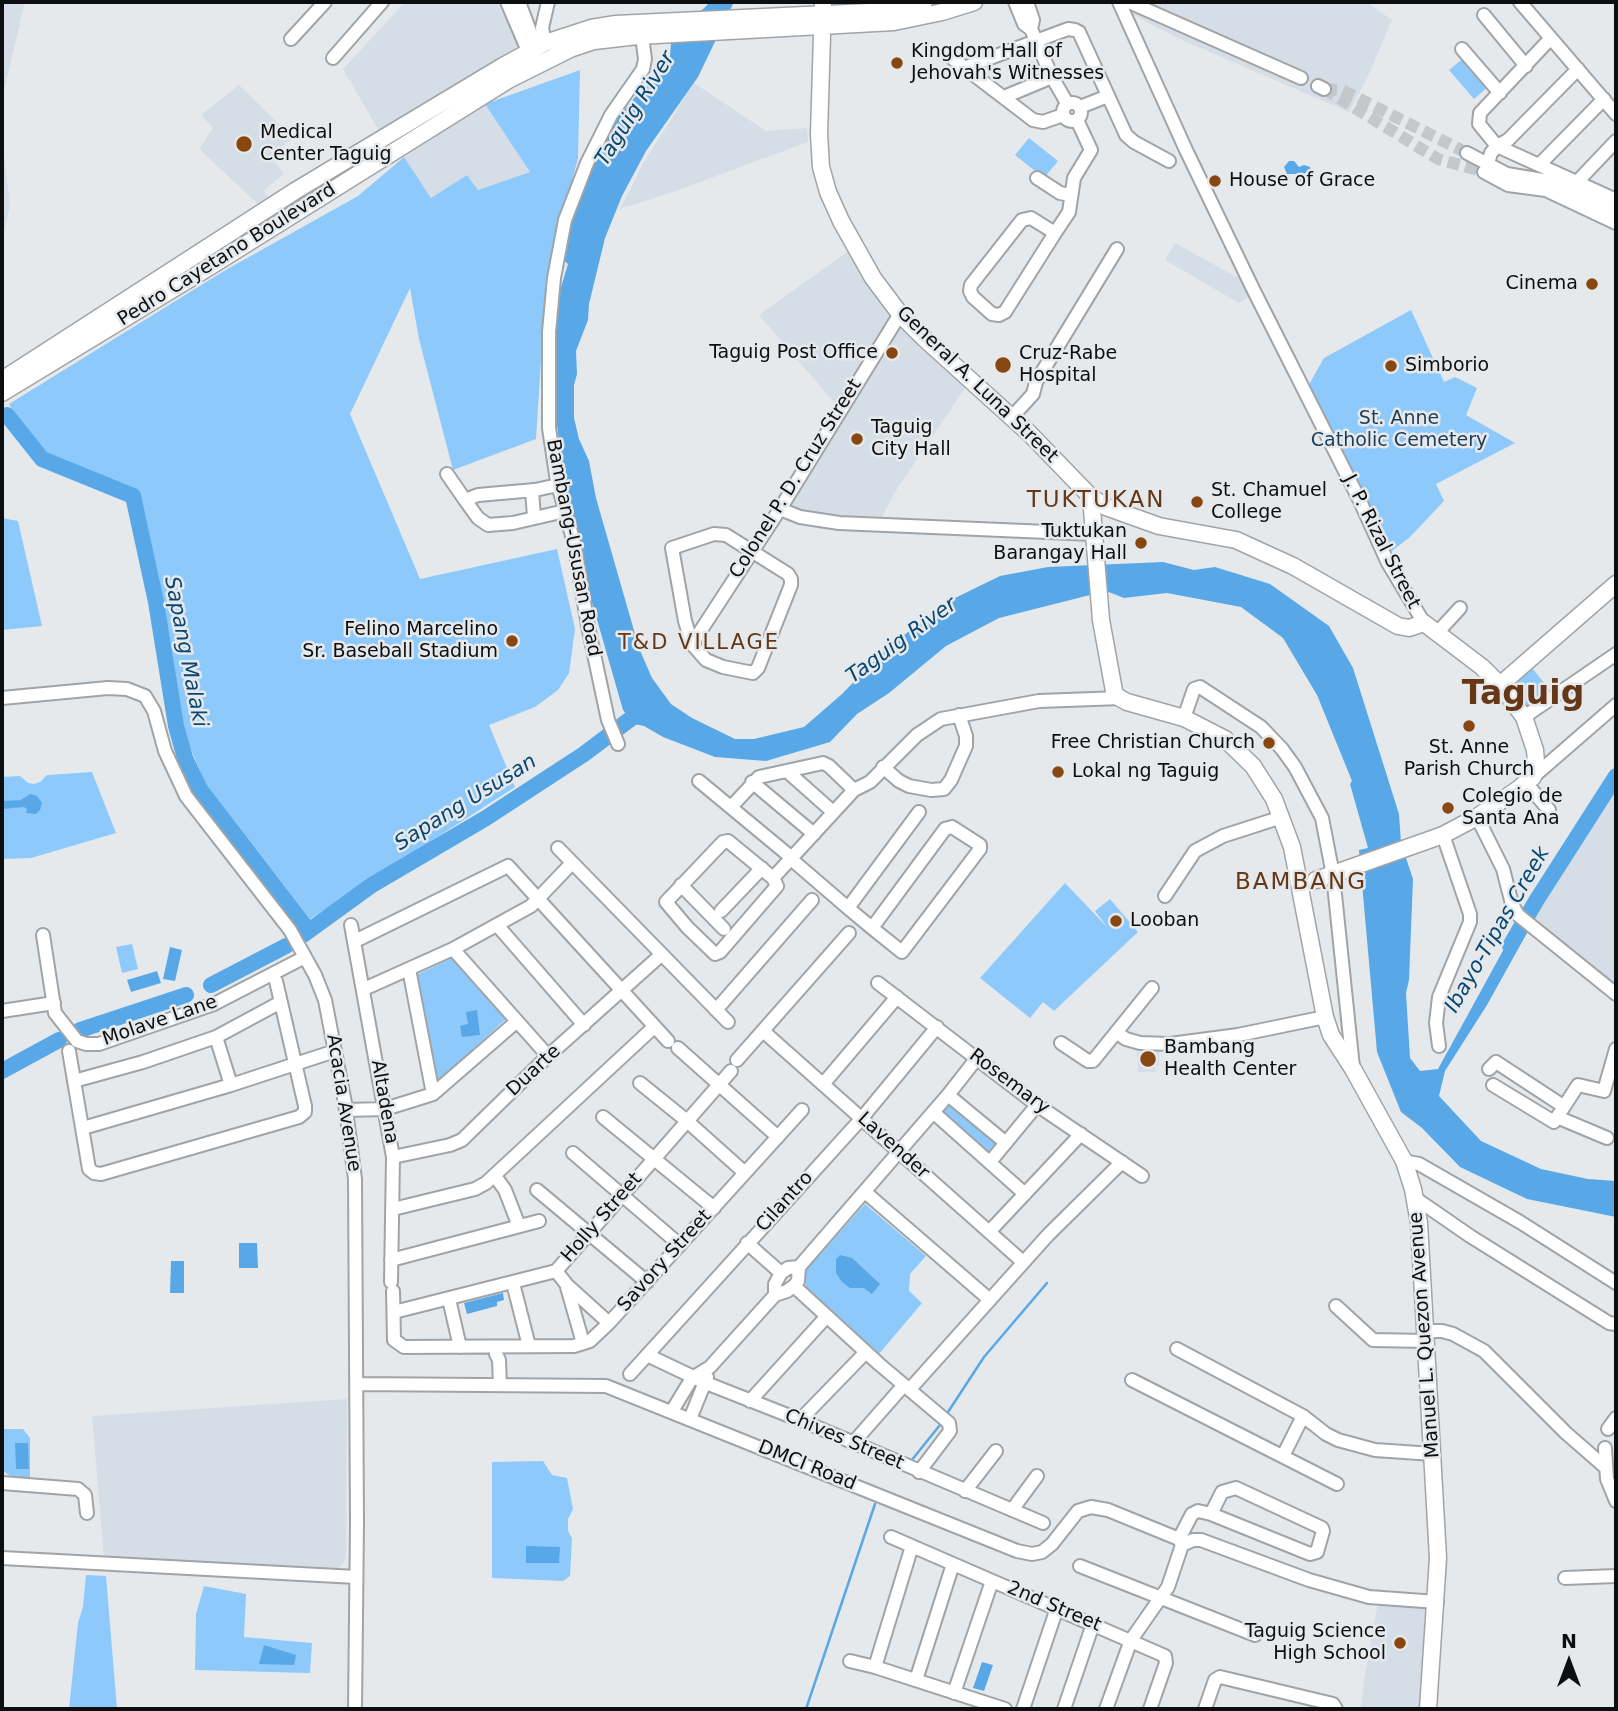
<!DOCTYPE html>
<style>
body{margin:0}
#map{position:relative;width:1618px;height:1711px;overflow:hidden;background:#e6e9ec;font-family:"DejaVu Sans",sans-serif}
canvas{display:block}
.frame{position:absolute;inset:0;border:4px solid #0d0e0f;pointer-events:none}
.north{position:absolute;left:1534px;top:1627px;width:70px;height:70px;-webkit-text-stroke:5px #e6e9ec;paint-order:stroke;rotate:0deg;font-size:19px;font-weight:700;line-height:28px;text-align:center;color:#0d0e0f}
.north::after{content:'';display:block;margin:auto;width:24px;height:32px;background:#0d0e0f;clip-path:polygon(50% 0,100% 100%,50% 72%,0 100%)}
</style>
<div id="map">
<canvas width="1618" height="1711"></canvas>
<div class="frame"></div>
<div class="north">N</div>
</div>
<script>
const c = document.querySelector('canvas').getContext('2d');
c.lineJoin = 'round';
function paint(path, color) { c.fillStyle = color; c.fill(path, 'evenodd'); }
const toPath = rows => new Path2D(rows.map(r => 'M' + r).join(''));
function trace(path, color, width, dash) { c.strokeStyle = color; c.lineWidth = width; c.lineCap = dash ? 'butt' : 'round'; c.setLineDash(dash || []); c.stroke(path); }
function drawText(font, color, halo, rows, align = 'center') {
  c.font = font + ' "DejaVu Sans",sans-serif'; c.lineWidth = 5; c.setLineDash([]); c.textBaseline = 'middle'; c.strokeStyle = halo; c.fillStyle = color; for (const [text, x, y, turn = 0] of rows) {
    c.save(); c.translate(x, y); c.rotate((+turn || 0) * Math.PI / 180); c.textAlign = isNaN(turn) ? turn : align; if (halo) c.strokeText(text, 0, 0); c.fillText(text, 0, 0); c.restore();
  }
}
paint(toPath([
 [2,2,25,2,2,99],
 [405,2,496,2,522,45,379,131,343,69],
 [1127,2,1367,2,1392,20,1368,76,1349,112,1175,37,1134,15],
 [694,83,766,131,807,128,808,142,673,192,620,209,644,162],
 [239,85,293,138,270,156,284,174,263,191,268,198,259,205,199,149,213,128,201,115],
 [485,104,530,172,478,190,467,175,431,198,404,157],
 [2,138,10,206,2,241],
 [1175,243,1235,276,1243,277,1252,294,1239,303,1165,260],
 [850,250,891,312,892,318,838,407,759,315],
 [899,320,967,385,897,489,879,522,806,514,787,505],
 [1616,792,1616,989,1533,919],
 [1144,1044,1164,1044,1164,1051,1159,1051,1159,1066,1155,1066,1156,1072,1138,1072,1137,1052,1144,1051],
 [347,1399,346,1553,345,1561,337,1570,104,1558,92,1416],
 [1378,1603,1434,1607,1420,1709,1361,1709,1364,1680]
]), '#d5dee6');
paint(toPath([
 [1465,57,1489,86,1474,99,1449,70],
 [580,70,578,158,546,280,536,439,453,470,419,339,410,288,350,414,420,579,557,549,575,629,569,673,558,690,535,707,489,725,515,787,310,919,206,784,184,734,171,670,166,617,136,492,41,451,26,433,9,404,224,271,358,196,404,157,431,198,467,175,478,190,530,172,485,104],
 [1029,138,1058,161,1044,178,1015,155],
 [1411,310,1444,382,1455,377,1477,388,1466,415,1515,443,1436,484,1444,501,1410,537,1388,554,1307,388,1324,358],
 [2,518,18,521,42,626,2,630],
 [1533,669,1552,693,1530,710,1511,685],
 [92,772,116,833,31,858,2,859,2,777,20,776,28,783,34,784,40,782,47,775],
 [1065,883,1108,928,1095,911,1110,899,1138,932,1054,1011,1043,1002,1030,1018,980,978],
 [132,944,138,969,122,973,116,947],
 [454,957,506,1019,438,1081,414,976],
 [950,1104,996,1144,989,1153,943,1112],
 [865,1204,926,1256,910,1274,909,1291,922,1303,879,1354,806,1288,804,1272],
 [2,1429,23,1429,30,1438,30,1480,11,1477,2,1470],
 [543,1461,552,1475,567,1478,573,1509,568,1519,568,1531,572,1538,570,1576,563,1581,492,1578,492,1462],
 [86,1575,106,1576,117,1709,69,1709,78,1623,83,1607],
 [204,1586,246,1594,244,1637,312,1643,310,1673,195,1670,196,1614]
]), '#8dc9fb');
paint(toPath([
 [710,2,734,2,698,77,646,151,622,196,605,238,589,304,588,320,576,351,577,374,574,385,574,418,579,439,589,461,596,498,639,648,652,678,671,704,692,718,735,739,754,739,804,727,842,694,889,646,953,599,1000,576,1048,567,1163,562,1194,570,1215,567,1270,584,1329,626,1353,668,1399,814,1401,843,1413,879,1409,980,1406,993,1410,1058,1420,1071,1438,1069,1516,927,1527,933,1487,1005,1445,1071,1439,1096,1481,1141,1541,1169,1588,1179,1616,1181,1616,1217,1527,1199,1460,1167,1422,1128,1401,1112,1377,1052,1359,850,1368,848,1350,784,1352,781,1317,695,1283,638,1241,607,1167,593,1124,598,1106,591,999,618,946,646,889,693,857,714,830,742,766,761,715,757,663,737,644,726,634,724,623,710,581,564,560,470,559,440,553,396,557,369,553,357,558,297,568,264,561,258,569,226,599,151,614,122,670,56,671,42],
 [1289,161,1294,161,1299,167,1304,165,1310,167,1313,173,1312,179,1303,183,1297,179,1295,174,1287,174,1284,167],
 [30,794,37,796,42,803,40,810,36,814,26,813,27,809,24,807,2,809,2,801,21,800],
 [170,947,182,950,175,981,163,979],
 [157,971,161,983,131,992,127,980],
 [477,1010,480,1035,462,1037,460,1026,468,1024,466,1012],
 [239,1243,257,1243,258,1268,239,1268],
 [840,1255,852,1258,880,1284,872,1294,864,1288,850,1288,842,1282,836,1273,836,1259],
 [171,1261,184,1261,184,1293,170,1293],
 [503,1293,504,1300,497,1302,497,1306,467,1314,464,1303],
 [15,1443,28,1443,29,1469,16,1469],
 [526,1546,560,1547,559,1563,526,1563],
 [264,1645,296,1655,294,1665,259,1664],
 [982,1662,993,1665,984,1691,973,1688]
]), '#58a8e8');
trace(toPath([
 [948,1412,984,1357,1047,1283],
 [911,1461,940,1425],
 [806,1709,875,1504]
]), '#58a8e8', 2.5);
trace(toPath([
 [7,415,42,459,133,496,156,602,176,726,185,758,200,789,309,931],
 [303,935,372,885,486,818,584,754,645,708],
 [1510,946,1536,901,1616,776],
 [211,985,286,946],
 [80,1030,186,995],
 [2,1071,59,1040]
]), '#58a8e8', 16);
trace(toPath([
 [1324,89,1438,159,1482,171],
 [1325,89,1342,90,1467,153]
]), '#c5c8cb', 12, [12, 6]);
const minor = toPath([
 [507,2,528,51],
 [519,2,536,47],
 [1015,2,1024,24,1031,29,1052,77,1067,103],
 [1027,2,1033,20,1031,29],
 [1119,2,1186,150,1253,289,1360,501,1388,563,1424,623],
 [1129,2,1301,78],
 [1520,2,1616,114],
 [1484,15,1526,66],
 [1551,38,1480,113,1479,124,1497,146,1616,200],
 [291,39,325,2],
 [545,43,542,28,548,2],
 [1462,49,1500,93],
 [948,55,1033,120,1043,122,1063,115],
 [333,58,382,2],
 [966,67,1068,29,1075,30,1079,32,1126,135,1134,142,1169,161],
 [1318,86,1324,89],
 [1004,97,1052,77],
 '1063 112a9 9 0 1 1 18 0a9 9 0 1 1-18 0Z',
 [1080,107,1108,96],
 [1467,153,1507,174,1548,181,1616,213],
 [1540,164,1604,99],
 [1486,170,1491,153,1497,146,1508,140,1578,69],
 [1484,172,1508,185,1546,190,1616,223],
 [1037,178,1060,193,1070,195],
 [1578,181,1616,141],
 [1055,233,1031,218,1022,220,971,285,970,291,973,297,992,314,999,315,1005,312,1055,233,1069,212,1074,178,1091,150,1077,120],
 [1012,417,1033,394,1036,382,1117,249],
 [447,474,465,500,478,495,535,490,558,485],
 [532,490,534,517],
 [465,500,478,518,488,525,513,523,565,511],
 [780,509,800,517,839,523,1094,534],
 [714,534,726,535,788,574,791,579,791,585,758,668,753,673,723,667,706,660,692,644,685,621,672,548,714,534],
 [1437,633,1460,608],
 [692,644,780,509,900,314],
 [2,698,108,688,127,689,145,696,154,711,165,751,186,796,290,930,315,975,325,1000,345,1103,355,1179,357,1523,355,1709],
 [1524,717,1616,654],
 [1184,718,1194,689,1200,687,1261,727,1282,749,1295,767,1322,818,1333,875,1353,1067],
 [618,744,608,720,588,626,574,543,557,481,549,428,549,332,554,278,565,220,587,163,611,115,643,69,645,59,642,36],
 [883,767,899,781,909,786,931,790,944,789,951,780,966,746,966,736,959,715],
 [788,772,833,812],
 [1533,777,1616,705],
 [699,781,792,858],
 [752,782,814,834],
 [1526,783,1549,810],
 [732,806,759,777,823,763,829,766,854,790],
 [1477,817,1503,869,1512,904,1518,915,1616,994],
 [728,841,773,878,777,886,720,952,715,954,687,927,666,902,723,842,728,841],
 [558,848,728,1022],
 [791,859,848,908,872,928,902,952,980,849,980,845,952,827,945,829,872,928],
 [773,878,854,790,870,782,917,735,941,719,1039,701,1121,698],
 [681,885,724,929],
 [1165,896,1195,851,1223,836,1282,817],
 [848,908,919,812],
 [721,911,762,868],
 [351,925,393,1157,391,1282],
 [497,925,584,1025],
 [43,935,55,1013,77,1041,86,1044,99,1044,214,1004,305,957],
 [355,941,508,866,668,1041],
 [453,949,548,1056],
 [409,969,433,1094],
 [878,983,1037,1105,1142,1176],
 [364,989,453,949,531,906,572,863],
 [716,1010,812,900],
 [2,1011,54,1003],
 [763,1031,1023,1262],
 [1117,1033,1126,1039,1140,1043,1170,1044,1238,1035,1325,1017],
 [216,1037,231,1085],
 [1061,1043,1088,1061,1093,1061,1152,988],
 [1439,1046,1436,1023,1439,997,1470,922,1470,914,1443,835],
 [678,1048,778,1137],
 [69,1051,89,1169,94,1173,101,1174,299,1117,305,1112,305,1106,276,981],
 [737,1060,849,933],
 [1489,1069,1496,1062,1563,1106],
 [74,1081,143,1062,216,1037,281,1002],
 [640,1083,687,1121,745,1173],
 [824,1083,897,997],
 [1493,1085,1554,1122,1578,1085,1604,1091,1616,1049],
 [948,1095,1006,1143],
 [346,1110,385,1109,433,1094,516,1022],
 [933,1112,1025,1194],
 [603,1117,714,1208],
 [1557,1117,1607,1138],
 [83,1128,231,1085,335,1051],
 [573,1153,680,1245],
 [393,1157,450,1145,462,1140,548,1056,661,955],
 [1404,1161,1419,1164,1520,1222,1616,1283],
 [990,1162,1037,1105],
 [495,1176,505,1190,519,1226],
 [537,1190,647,1282],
 [865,1192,990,1300],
 [1415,1198,1470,1236,1609,1323,1616,1324],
 [393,1209,475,1189,486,1183,654,1027],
 [989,1232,1081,1134],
 [747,1243,781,1273],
 [391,1260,539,1221],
 [799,1267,948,1095,977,1058],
 [799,1267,798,1281,794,1286,787,1291,775,1295,775,1284,781,1273,788,1268,799,1267],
 [556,1271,567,1285,609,1323],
 [513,1283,529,1346],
 [794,1286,879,1364,949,1423,950,1431,919,1472],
 [567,1287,583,1343],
 [393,1291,394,1340,404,1347,574,1346,590,1341,609,1323,802,1110],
 [449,1299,460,1347],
 [1336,1306,1373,1340,1426,1341],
 [394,1312,556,1271,731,1071],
 [1426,1331,1442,1331,1453,1334,1484,1351,1566,1433,1605,1467],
 [496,1347,496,1354,499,1360,500,1385],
 [1177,1349,1303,1416,1326,1434,1338,1440,1375,1450,1433,1454],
 [647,1355,706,1383,800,1420,1043,1523],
 [630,1374,862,1118,937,1027],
 [1132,1380,1337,1484],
 [357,1384,606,1386,1017,1551,1032,1554,1042,1552,1052,1544,1078,1511,1091,1507,1108,1510,1179,1539,1182,1545,1168,1587,1131,1640,1106,1709],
 [910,1389,1048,1235,1122,1162],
 [750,1401,827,1316],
 [672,1411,692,1378,710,1367,775,1295],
 [690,1419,707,1377],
 [800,1420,866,1352],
 [1608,1429,1616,1418],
 [853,1443,904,1385],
 [1605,1448,1607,1479,1616,1501],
 [1283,1456,1303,1416],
 [2,1483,78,1489,85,1495,87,1513],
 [965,1491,996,1451],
 [1012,1510,1037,1476],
 [891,1537,1165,1656,1166,1663,1150,1709],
 [1179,1539,1192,1514,1198,1511,1211,1514,1310,1554,1317,1552,1323,1531,1322,1528,1236,1488,1222,1492,1211,1514],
 [1182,1545,1193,1540,1201,1540,1309,1580,1369,1597,1437,1602],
 [2,1558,356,1577],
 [1080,1566,1255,1635],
 [1565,1578,1616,1576],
 [850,1661,875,1667,1005,1709],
 [875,1667,912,1546],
 [916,1680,953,1564],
 [954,1693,992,1581],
 [1023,1709,1057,1608],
 [1064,1709,1093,1624],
 [1205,1709,1215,1680,1220,1677,1333,1704,1336,1709]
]);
const major = toPath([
 [823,2,819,134,821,167,828,192,841,221,873,278,900,314,925,339,1030,434,1091,497,1106,507,1159,526,1236,540,1293,566,1398,626,1409,628,1424,623,1482,667,1500,685,1524,717,1535,750,1536,762,1533,777,1517,790,1477,817,1443,835,1316,880],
 [2,380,295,191,503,66,545,43,591,28,616,24,869,12,924,2],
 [2,393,211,266,510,79,570,49,594,41,638,36,894,22,942,12,974,2],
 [1091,497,1101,620,1114,691,1116,696,1127,702,1184,718,1225,739,1253,766,1274,799,1292,847,1325,1017,1331,1035,1353,1069,1404,1161,1413,1189,1419,1223,1438,1558,1428,1709],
 [1500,685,1616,584]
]);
trace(minor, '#a1a4a6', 16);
trace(major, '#a1a4a6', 19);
trace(minor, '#fff', 12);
trace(major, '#fff', 16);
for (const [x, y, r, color] of [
 [897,63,7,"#884711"],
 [244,144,9,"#884711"],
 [1215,181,7,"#884711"],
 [1592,284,7,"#884711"],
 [892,353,7,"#884711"],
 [1003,365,9,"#884711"],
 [1391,366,7,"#884711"],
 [857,439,7,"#884711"],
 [1197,502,7,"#884711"],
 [1141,543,7,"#884711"],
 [512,641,7,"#884711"],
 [1469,726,7,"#884711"],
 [1269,743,7,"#884711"],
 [1058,772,7,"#884711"],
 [1448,808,7,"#884711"],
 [1116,921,7,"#884711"],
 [1148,1059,9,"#884711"],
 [1400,1643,7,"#884711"]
]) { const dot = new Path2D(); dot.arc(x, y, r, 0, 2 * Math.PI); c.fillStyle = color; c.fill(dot); trace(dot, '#e6e9ec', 2.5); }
drawText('19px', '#0d0e0f', '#e6e9ec', [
 ["Kingdom Hall of",911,52],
 ["Jehovah's Witnesses",911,74],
 ["Medical",260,133],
 ["Center Taguig",260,155],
 ["House of Grace",1229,181],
 ["Cinema",1578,284,"right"],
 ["Taguig Post Office",878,353,"right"],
 ["Cruz-Rabe",1019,354],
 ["Hospital",1019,376],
 ["Simborio",1405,366],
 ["Taguig",871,428],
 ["City Hall",871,450],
 ["St. Chamuel",1211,491],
 ["College",1211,513],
 ["Tuktukan",1127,532,"right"],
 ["Barangay Hall",1127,554,"right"],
 ["Felino Marcelino",498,630,"right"],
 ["Sr. Baseball Stadium",498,652,"right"],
 ["Free Christian Church",1255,743,"right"],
 ["St. Anne",1469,748,"center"],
 ["Parish Church",1469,770,"center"],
 ["Lokal ng Taguig",1072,772],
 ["Colegio de",1462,797],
 ["Santa Ana",1462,819],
 ["Looban",1130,921],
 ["Bambang",1164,1048],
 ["Health Center",1164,1070],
 ["Taguig Science",1386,1632,"right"],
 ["High School",1386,1654,"right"]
], 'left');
drawText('19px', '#0d0e0f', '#e6e9ec', [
 ["Pedro Cayetano Boulevard",227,255,-32],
 ["General A. Luna Street",977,385,44],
 ["Colonel P. D. Cruz Street",796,479,-58],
 ["J. P. Rizal Street",1381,542,63],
 ["Bambang-Ususan Road",573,548,79],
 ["Molave Lane",160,1021,-19],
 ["Duarte",534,1071,-43],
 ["Rosemary",1009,1082,37],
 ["Altadena",384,1102,80],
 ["Acacia Avenue",343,1103,81],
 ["Lavender",893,1146,42],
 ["Cilantro",785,1202,-48],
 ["Holly Street",602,1218,-49],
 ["Savory Street",665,1261,-48],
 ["Manuel L. Quezon Avenue",1425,1335,-94],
 ["Chives Street",844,1440,23],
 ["DMCI Road",807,1466,22],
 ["2nd Street",1054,1607,23]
]);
drawText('19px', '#1b3c57', '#e6e9ec', [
 ["St. Anne",1399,419],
 ["Catholic Cemetery",1399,441]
]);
drawText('italic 21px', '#094771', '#e6e9ec', [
 ["Taguig River",636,109,-58],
 ["Taguig River",902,641,-36],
 ["Sapang Malaki",185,652,79],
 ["Sapang Ususan",466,803,-32],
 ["Ibayo-Tipas Creek",1498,930,-60]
]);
c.letterSpacing = '2px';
drawText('21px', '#653716', '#e6e9ec', [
 ["T&D VILLAGE",699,644]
]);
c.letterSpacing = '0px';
c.letterSpacing = '2px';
drawText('23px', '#653716', '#e6e9ec', [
 ["TUKTUKAN",1096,501],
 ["BAMBANG",1301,883]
]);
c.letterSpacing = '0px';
drawText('bold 33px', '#653716', '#e6e9ec', [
 ["Taguig",1523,695]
]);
</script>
